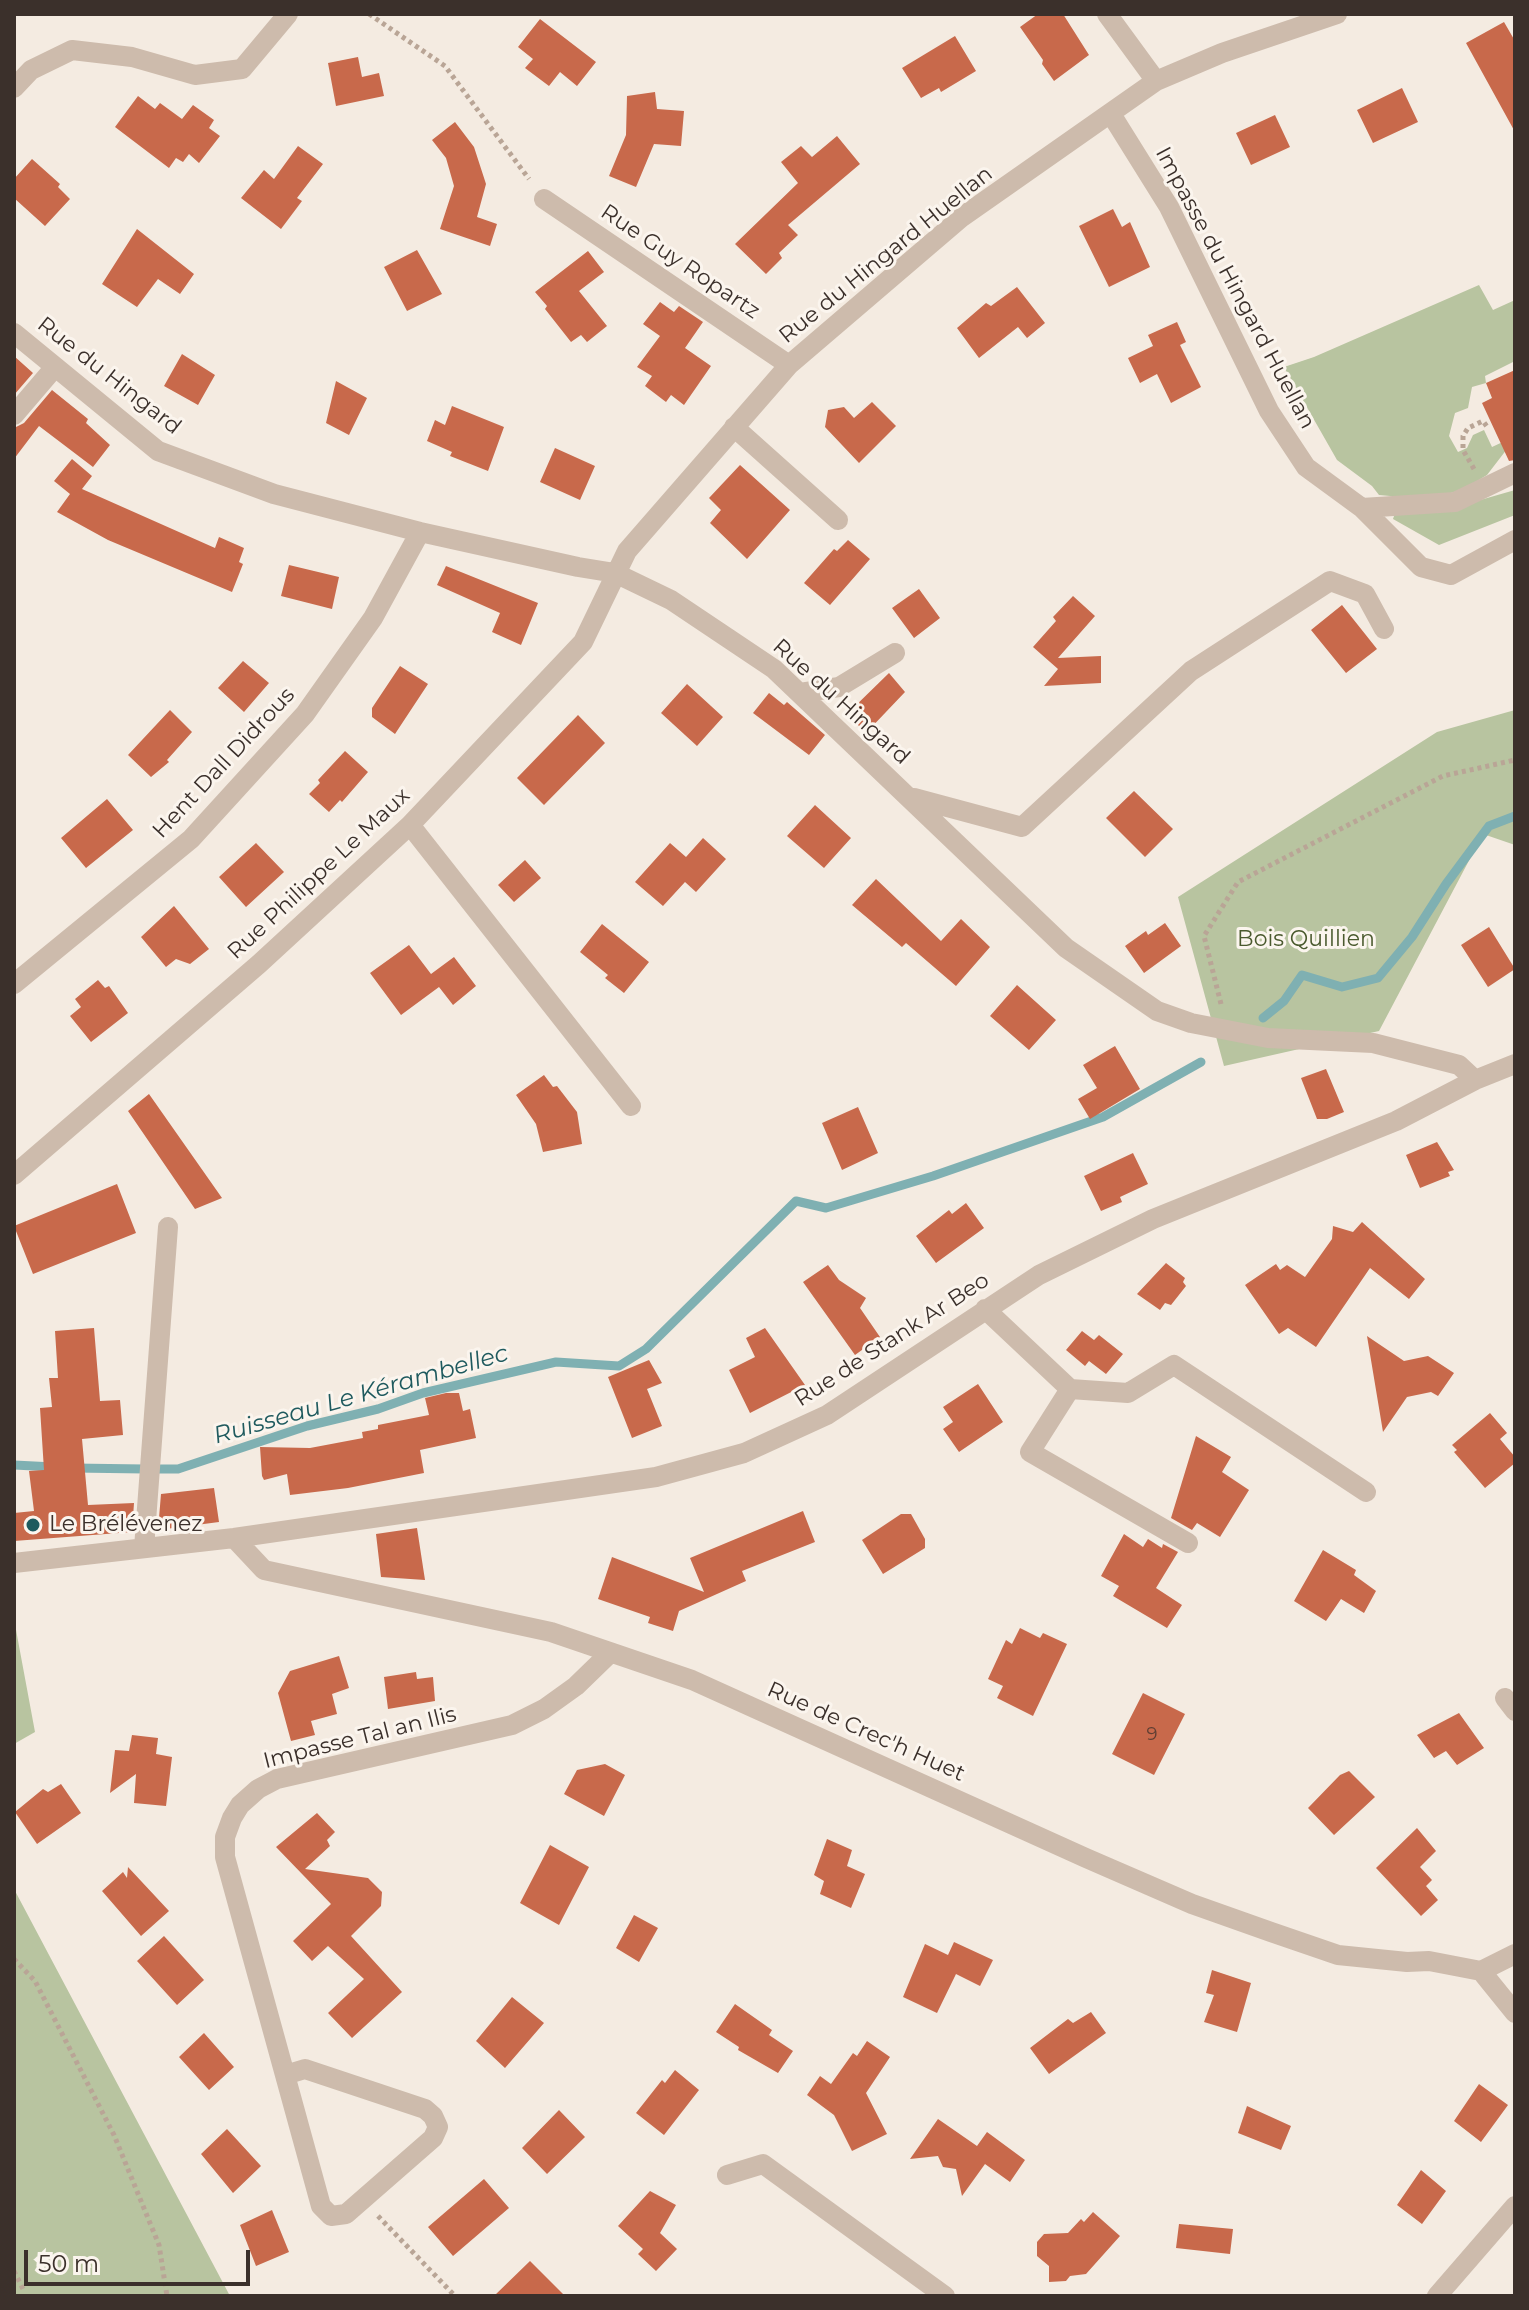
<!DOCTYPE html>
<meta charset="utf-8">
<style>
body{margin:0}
#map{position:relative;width:1529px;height:2310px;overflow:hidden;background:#f4ebe1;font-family:Montserrat,sans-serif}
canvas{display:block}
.frame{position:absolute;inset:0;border:16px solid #3b302b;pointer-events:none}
.scale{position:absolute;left:24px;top:2250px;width:226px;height:36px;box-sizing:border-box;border:4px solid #3b302b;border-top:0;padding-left:10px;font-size:24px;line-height:28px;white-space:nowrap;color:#3b302b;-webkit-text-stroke:6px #fbf5ee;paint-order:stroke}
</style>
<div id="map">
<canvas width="1529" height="2310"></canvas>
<div class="frame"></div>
<div class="scale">50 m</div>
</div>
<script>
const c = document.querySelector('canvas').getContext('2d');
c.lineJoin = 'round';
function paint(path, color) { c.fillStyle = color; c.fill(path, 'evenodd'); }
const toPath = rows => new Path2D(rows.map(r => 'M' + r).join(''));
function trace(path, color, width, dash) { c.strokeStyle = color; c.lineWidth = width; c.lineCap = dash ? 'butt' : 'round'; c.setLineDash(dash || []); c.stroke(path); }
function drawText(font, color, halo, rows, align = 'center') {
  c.font = font + ' Montserrat,sans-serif'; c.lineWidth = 6; c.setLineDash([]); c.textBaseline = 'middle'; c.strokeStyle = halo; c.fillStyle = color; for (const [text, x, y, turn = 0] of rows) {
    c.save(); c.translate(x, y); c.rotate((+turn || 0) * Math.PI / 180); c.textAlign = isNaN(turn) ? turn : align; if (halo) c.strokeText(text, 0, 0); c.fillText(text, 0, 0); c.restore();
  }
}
paint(toPath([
 [1479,285,1493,310,1515,300,1515,361,1485,376,1486,383,1472,387,1468,408,1455,413,1449,436,1458,452,1467,448,1473,435,1484,430,1492,447,1507,440,1507,449,1487,475,1464,489,1441,496,1412,498,1379,495,1372,486,1337,460,1284,367,1314,357],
 [1515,490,1515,515,1439,545,1393,519,1395,513,1442,511],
 [1515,710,1515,845,1483,834,1379,1031,1224,1066,1178,897,1437,732],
 [14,1619,35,1732,14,1744],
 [14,1889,230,2296,14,2296]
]), '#b8c4a0');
trace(toPath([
 [1263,1018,1284,1001,1302,975,1342,987,1378,978,1412,937,1446,884,1489,826,1515,816],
 [14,1465,54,1467],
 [73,1468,145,1469],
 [158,1469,178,1469,307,1426,378,1409,423,1393,556,1362,619,1366,646,1349,796,1201,826,1208,933,1176,1103,1117,1201,1062]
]), '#7fb0b2', 9);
paint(toPath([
 [1038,14,1063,14,1089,55,1054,81,1042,64,1043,60,1020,27],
 [540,19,596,62,577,86,560,72,549,86,525,68,533,59,518,47],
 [1504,22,1515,41,1515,132,1466,43],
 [955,36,976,71,941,92,939,88,921,98,902,68],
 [358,57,362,77,379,73,384,96,336,106,328,63],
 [1402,88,1418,122,1373,143,1357,110],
 [655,92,657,109,684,111,681,146,654,144,636,187,609,176,626,135,627,96],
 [138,96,155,109,160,103,182,119,193,105,214,120,209,128,220,136,199,163,189,154,183,162,176,158,169,168,115,127],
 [1275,115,1290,147,1251,165,1236,133],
 [455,122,474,147,486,184,477,217,497,224,490,246,440,229,454,186,446,158,432,140],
 [837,136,860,164,788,225,798,235,779,253,782,258,766,274,735,244,798,183,781,162,801,146,812,157],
 [298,146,323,164,297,198,302,201,281,229,241,198,264,170,274,179],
 [32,159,60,184,58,187,70,199,45,226,14,198,14,179],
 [1113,209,1122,227,1130,222,1150,267,1109,287,1079,226],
 [137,229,194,274,180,294,158,279,137,307,102,284],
 [417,250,442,294,407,311,384,267],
 [588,251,604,272,579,291,607,326,587,342,581,335,571,342,545,309,547,306,535,292],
 [1017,287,1045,323,1027,338,1018,327,979,358,957,328,986,303,991,306],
 [660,302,674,312,679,306,703,322,685,348,711,366,684,405,671,395,666,402,645,386,652,376,637,367,660,336,643,324],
 [1177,322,1186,342,1180,345,1201,387,1171,403,1157,374,1140,383,1128,358,1153,346,1148,335],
 [182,354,215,375,198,405,164,386],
 [14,356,33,373,14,395],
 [1515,370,1515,460,1509,461,1482,403,1492,398,1486,383],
 [336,381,367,398,349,435,326,423],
 [52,390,88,419,86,423,110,445,93,467,39,426,14,459,14,428,24,423],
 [872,402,896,426,859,463,825,427,828,410,844,407,854,418],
 [452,406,504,427,488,471,450,456,452,452,427,441,435,420,445,425],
 [555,448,595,466,580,500,540,482],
 [72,459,92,476,82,489,215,548,219,537,244,548,239,562,243,564,232,592,108,540,57,512,70,494,54,481],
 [740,465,790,510,747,559,710,523,721,510,709,498],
 [848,540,870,559,830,605,804,583,834,549,837,551],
 [289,565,339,577,332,609,281,596],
 [446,566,538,603,521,645,492,632,500,613,437,585],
 [919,589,940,618,914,638,892,608],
 [1073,596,1095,616,1058,658,1101,656,1101,683,1044,686,1058,669,1033,647,1056,621,1053,617],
 [1342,605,1377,649,1346,673,1311,630],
 [243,661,269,683,244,712,218,688],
 [400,666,428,684,395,734,372,717,372,708],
 [889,673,905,692,866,733,847,714],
 [687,684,723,717,697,746,661,713],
 [769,693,784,705,787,702,825,735,809,755,753,713],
 [170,710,192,732,167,760,169,762,151,777,128,755],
 [578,715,605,743,544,805,517,778],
 [345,751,368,772,342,802,340,800,329,812,309,794,320,783,318,780],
 [1134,791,1173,829,1145,857,1106,818],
 [107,799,133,830,86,868,61,838],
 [815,805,851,838,824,868,787,836],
 [703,838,726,859,696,892,685,882,663,906,635,882,670,843,686,857],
 [256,843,284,872,246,907,219,877],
 [525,860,541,878,514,902,498,885],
 [876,879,941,941,961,919,990,947,956,986,906,943,902,947,852,905],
 [174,906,209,949,190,964,176,959,166,967,141,937],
 [1165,923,1181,946,1144,973,1125,946,1146,931,1148,935],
 [602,924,649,962,624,993,605,978,608,975,580,952],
 [1489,927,1515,969,1488,987,1461,945],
 [409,945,431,974,454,957,476,986,453,1005,439,987,401,1015,370,973],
 [98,980,105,988,109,986,128,1013,91,1042,70,1016,81,1007,75,999],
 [1017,985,1056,1020,1029,1050,990,1016],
 [1115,1046,1140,1089,1090,1119,1078,1099,1097,1088,1083,1065],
 [1326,1069,1344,1112,1327,1119,1317,1119,1301,1078],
 [544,1075,553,1087,557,1086,577,1112,582,1144,543,1152,536,1124,516,1095],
 [149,1094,222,1198,195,1209,128,1111],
 [858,1107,878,1153,842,1170,822,1123],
 [1437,1142,1454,1170,1448,1172,1450,1176,1420,1188,1406,1155],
 [1133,1153,1148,1184,1120,1197,1122,1202,1101,1211,1084,1176],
 [117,1184,136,1233,33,1274,14,1226],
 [966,1203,984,1228,936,1263,916,1236,949,1210,952,1214],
 [1362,1222,1425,1279,1409,1299,1370,1268,1316,1347,1288,1328,1279,1334,1245,1285,1276,1264,1280,1270,1287,1265,1305,1277,1332,1239,1333,1226,1353,1232],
 [1166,1263,1185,1278,1183,1282,1186,1286,1171,1305,1165,1303,1160,1310,1137,1294],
 [828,1265,839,1280,866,1298,860,1308,880,1337,855,1355,803,1282],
 [94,1328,100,1401,120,1400,123,1435,82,1439,88,1505,134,1503,132,1532,14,1541,14,1513,34,1511,29,1471,44,1470,40,1408,52,1407,49,1378,58,1378,55,1331],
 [765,1328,805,1385,750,1413,729,1370,755,1357,746,1338],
 [1082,1331,1094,1340,1099,1335,1123,1354,1106,1374,1089,1361,1085,1366,1066,1350],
 [1367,1336,1404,1361,1428,1356,1454,1373,1438,1396,1431,1392,1407,1397,1383,1432],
 [649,1360,662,1383,647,1389,662,1426,632,1438,608,1377],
 [978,1384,1003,1422,959,1452,943,1429,953,1422,943,1407],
 [446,1393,459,1393,463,1411,470,1409,476,1438,420,1450,424,1473,348,1488,290,1495,287,1474,264,1480,262,1476,260,1447,310,1448,363,1438,362,1432,378,1429,378,1425,429,1415,425,1398],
 [1490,1413,1507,1433,1500,1439,1515,1457,1515,1463,1485,1488,1454,1452,1457,1450,1452,1445],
 [1196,1436,1231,1457,1222,1472,1249,1490,1220,1537,1197,1523,1192,1530,1171,1518],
 [214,1488,219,1522,158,1530,161,1494],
 [803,1511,815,1542,742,1571,746,1581,679,1611,673,1631,648,1623,650,1617,598,1599,612,1557,704,1592,690,1558],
 [901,1514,911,1514,925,1539,925,1548,883,1574,862,1540],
 [417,1528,425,1580,381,1577,376,1534],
 [1124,1534,1143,1547,1148,1539,1162,1548,1163,1544,1178,1552,1156,1588,1182,1605,1167,1628,1113,1596,1119,1586,1101,1576],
 [1323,1550,1356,1570,1354,1575,1376,1591,1364,1613,1341,1599,1326,1621,1294,1601],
 [1020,1628,1040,1638,1043,1633,1067,1644,1033,1716,997,1698,1003,1686,988,1679,1006,1640,1012,1644],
 [339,1656,349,1688,332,1694,337,1714,311,1721,315,1735,291,1741,278,1693,290,1671],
 [416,1672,417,1679,433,1677,435,1701,388,1709,384,1677],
 [1143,1693,1185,1714,1154,1775,1112,1754],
 [1459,1713,1484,1748,1457,1765,1446,1751,1434,1758,1417,1735],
 [132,1735,158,1738,156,1754,172,1757,166,1806,134,1803,136,1774,110,1793,115,1750,129,1751],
 [605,1764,625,1775,604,1816,564,1794,577,1770],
 [1349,1771,1375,1797,1334,1835,1308,1808,1340,1775],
 [61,1784,81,1813,37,1844,15,1812,43,1789,48,1792],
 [317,1813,335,1832,327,1840,330,1846,305,1869,368,1878,382,1892,381,1906,351,1936,402,1992,352,2038,328,2013,364,1979,328,1946,312,1961,293,1941,331,1904,276,1847],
 [1417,1828,1436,1851,1420,1867,1432,1880,1426,1886,1438,1900,1421,1916,1376,1868],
 [827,1839,852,1850,847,1866,865,1874,851,1908,820,1894,824,1881,814,1875],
 [550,1845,589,1867,559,1925,520,1903],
 [128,1867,169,1911,141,1936,102,1891,123,1872,127,1878],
 [634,1915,658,1928,639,1962,616,1948],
 [164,1936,204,1980,177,2005,137,1961],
 [954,1942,993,1960,980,1986,956,1974,937,2013,903,1997,925,1944,948,1955],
 [1212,1970,1251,1983,1237,2032,1204,2022,1214,1995,1206,1993],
 [512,1997,544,2023,505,2068,476,2041],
 [735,2004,772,2030,769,2035,793,2051,778,2073,738,2050,739,2047,716,2032],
 [1091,2012,1106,2033,1049,2074,1030,2048,1068,2019,1073,2023],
 [204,2033,234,2067,209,2090,179,2057],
 [867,2041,890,2057,866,2093,887,2134,852,2151,834,2115,807,2095,820,2076,831,2084,853,2053,857,2056],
 [675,2070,699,2090,664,2135,636,2113,662,2080,665,2083],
 [1479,2084,1508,2105,1481,2142,1454,2121],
 [1247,2106,1291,2126,1281,2150,1238,2133],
 [559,2110,585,2137,547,2174,522,2148],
 [938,2119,977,2146,987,2132,1025,2160,1010,2182,985,2164,962,2196,956,2169,943,2167,938,2156,910,2159],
 [227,2129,261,2166,233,2193,201,2154],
 [1421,2170,1446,2191,1422,2224,1397,2205],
 [484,2179,509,2208,453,2256,428,2227],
 [650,2191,676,2205,660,2233,677,2249,656,2271,638,2254,643,2249,618,2226],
 [272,2210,289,2252,256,2266,240,2225],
 [1093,2212,1120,2236,1086,2274,1070,2276,1066,2281,1049,2282,1049,2266,1037,2256,1037,2242,1044,2234,1068,2233,1081,2219,1084,2222],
 [1179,2224,1233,2229,1230,2254,1176,2248],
 [530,2261,565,2296,494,2296]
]), '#c8694b');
trace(toPath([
 [369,14,445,66,529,179],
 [1474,469,1463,450,1463,436,1468,428,1483,421,1488,428],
 [1221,1004,1204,936,1238,882,1443,776,1515,760],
 [14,1959,35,1981,114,2135,159,2245,167,2296],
 [378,2216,455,2296],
 [14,2271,23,2289]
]), '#b9a596', 5, [4, 4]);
trace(toPath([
 [1107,14,1156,81],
 [14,88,31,70,72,50,132,57,195,75,242,69,288,14],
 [1111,114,1169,207,1269,411,1306,467,1362,508,1421,567,1451,575,1515,540],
 [544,199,789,365],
 [14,333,158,451,274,494,420,532,578,567,615,573,671,600,774,669,1066,948,1157,1011,1191,1023,1268,1038,1373,1043,1459,1065,1475,1080],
 [14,415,55,367],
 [734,427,838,520],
 [1362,508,1455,502,1515,473],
 [800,693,839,687,895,653],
 [914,798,1022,827,1191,671,1330,581,1365,594,1384,629],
 [410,825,631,1106],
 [14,984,191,839,305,714,373,618,420,532],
 [14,1175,259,964,410,825,583,642,627,551,789,365,962,217,1156,81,1222,53,1337,14],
 [985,1309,1070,1389,1128,1393,1174,1365,1366,1492],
 [1070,1389,1030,1452,1188,1543],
 [234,1538,264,1570,551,1632,692,1680,1086,1858,1192,1904,1271,1932,1338,1955,1407,1962,1429,1961,1481,1971],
 [144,1548,168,1227],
 [14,1563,234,1538,656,1477,744,1453,827,1415,1039,1275,1153,1219,1396,1121,1475,1080,1515,1064],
 [1505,1698,1515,1711],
 [1481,1971,1515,2013],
 [1481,1971,1515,1954],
 [285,2075,305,2069,425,2109,433,2116,438,2127,433,2138,346,2214,331,2216,321,2206,285,2075,225,1857,225,1837,232,1818,240,1805,258,1789,277,1779,512,1725,544,1709,576,1686,610,1653],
 [727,2175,763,2164,945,2296],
 [1437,2296,1515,2206]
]), '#cdbbac', 20);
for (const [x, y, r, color] of [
 [33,1525,8,"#1f5a5e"]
]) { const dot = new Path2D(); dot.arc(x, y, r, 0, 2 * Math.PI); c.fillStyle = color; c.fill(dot); trace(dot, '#fbf5ee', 3); }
drawText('18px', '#5e3e33', null, [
 ["9",1152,1735]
]);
drawText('22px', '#3b302b', '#fbf5ee', [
 ["Rue du Hingard Huellan",886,255,-39],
 ["Rue Guy Ropartz",680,262,34],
 ["Impasse du Hingard Huellan",1235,288,62],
 ["Rue du Hingard",109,376,38],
 ["Rue du Hingard",841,702,42],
 ["Hent Dall Didrous",224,763,-47],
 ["Rue Philippe Le Maux",319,874,-43],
 ["Rue de Stank Ar Beo",892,1340,-33],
 ["Rue de Crec'h Huet",866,1732,24],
 ["Impasse Tal an Ilis",360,1738,-14]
]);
drawText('22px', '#4a5a2e', '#fbf5ee', [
 ["Bois Quillien",1306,940]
]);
drawText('22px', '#3b302b', '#fbf5ee', [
 ["Le Brélévenez",49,1525]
], 'left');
drawText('italic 24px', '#1f5a5e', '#fbf5ee', [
 ["Ruisseau Le Kérambellec",361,1395,-16]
]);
</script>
